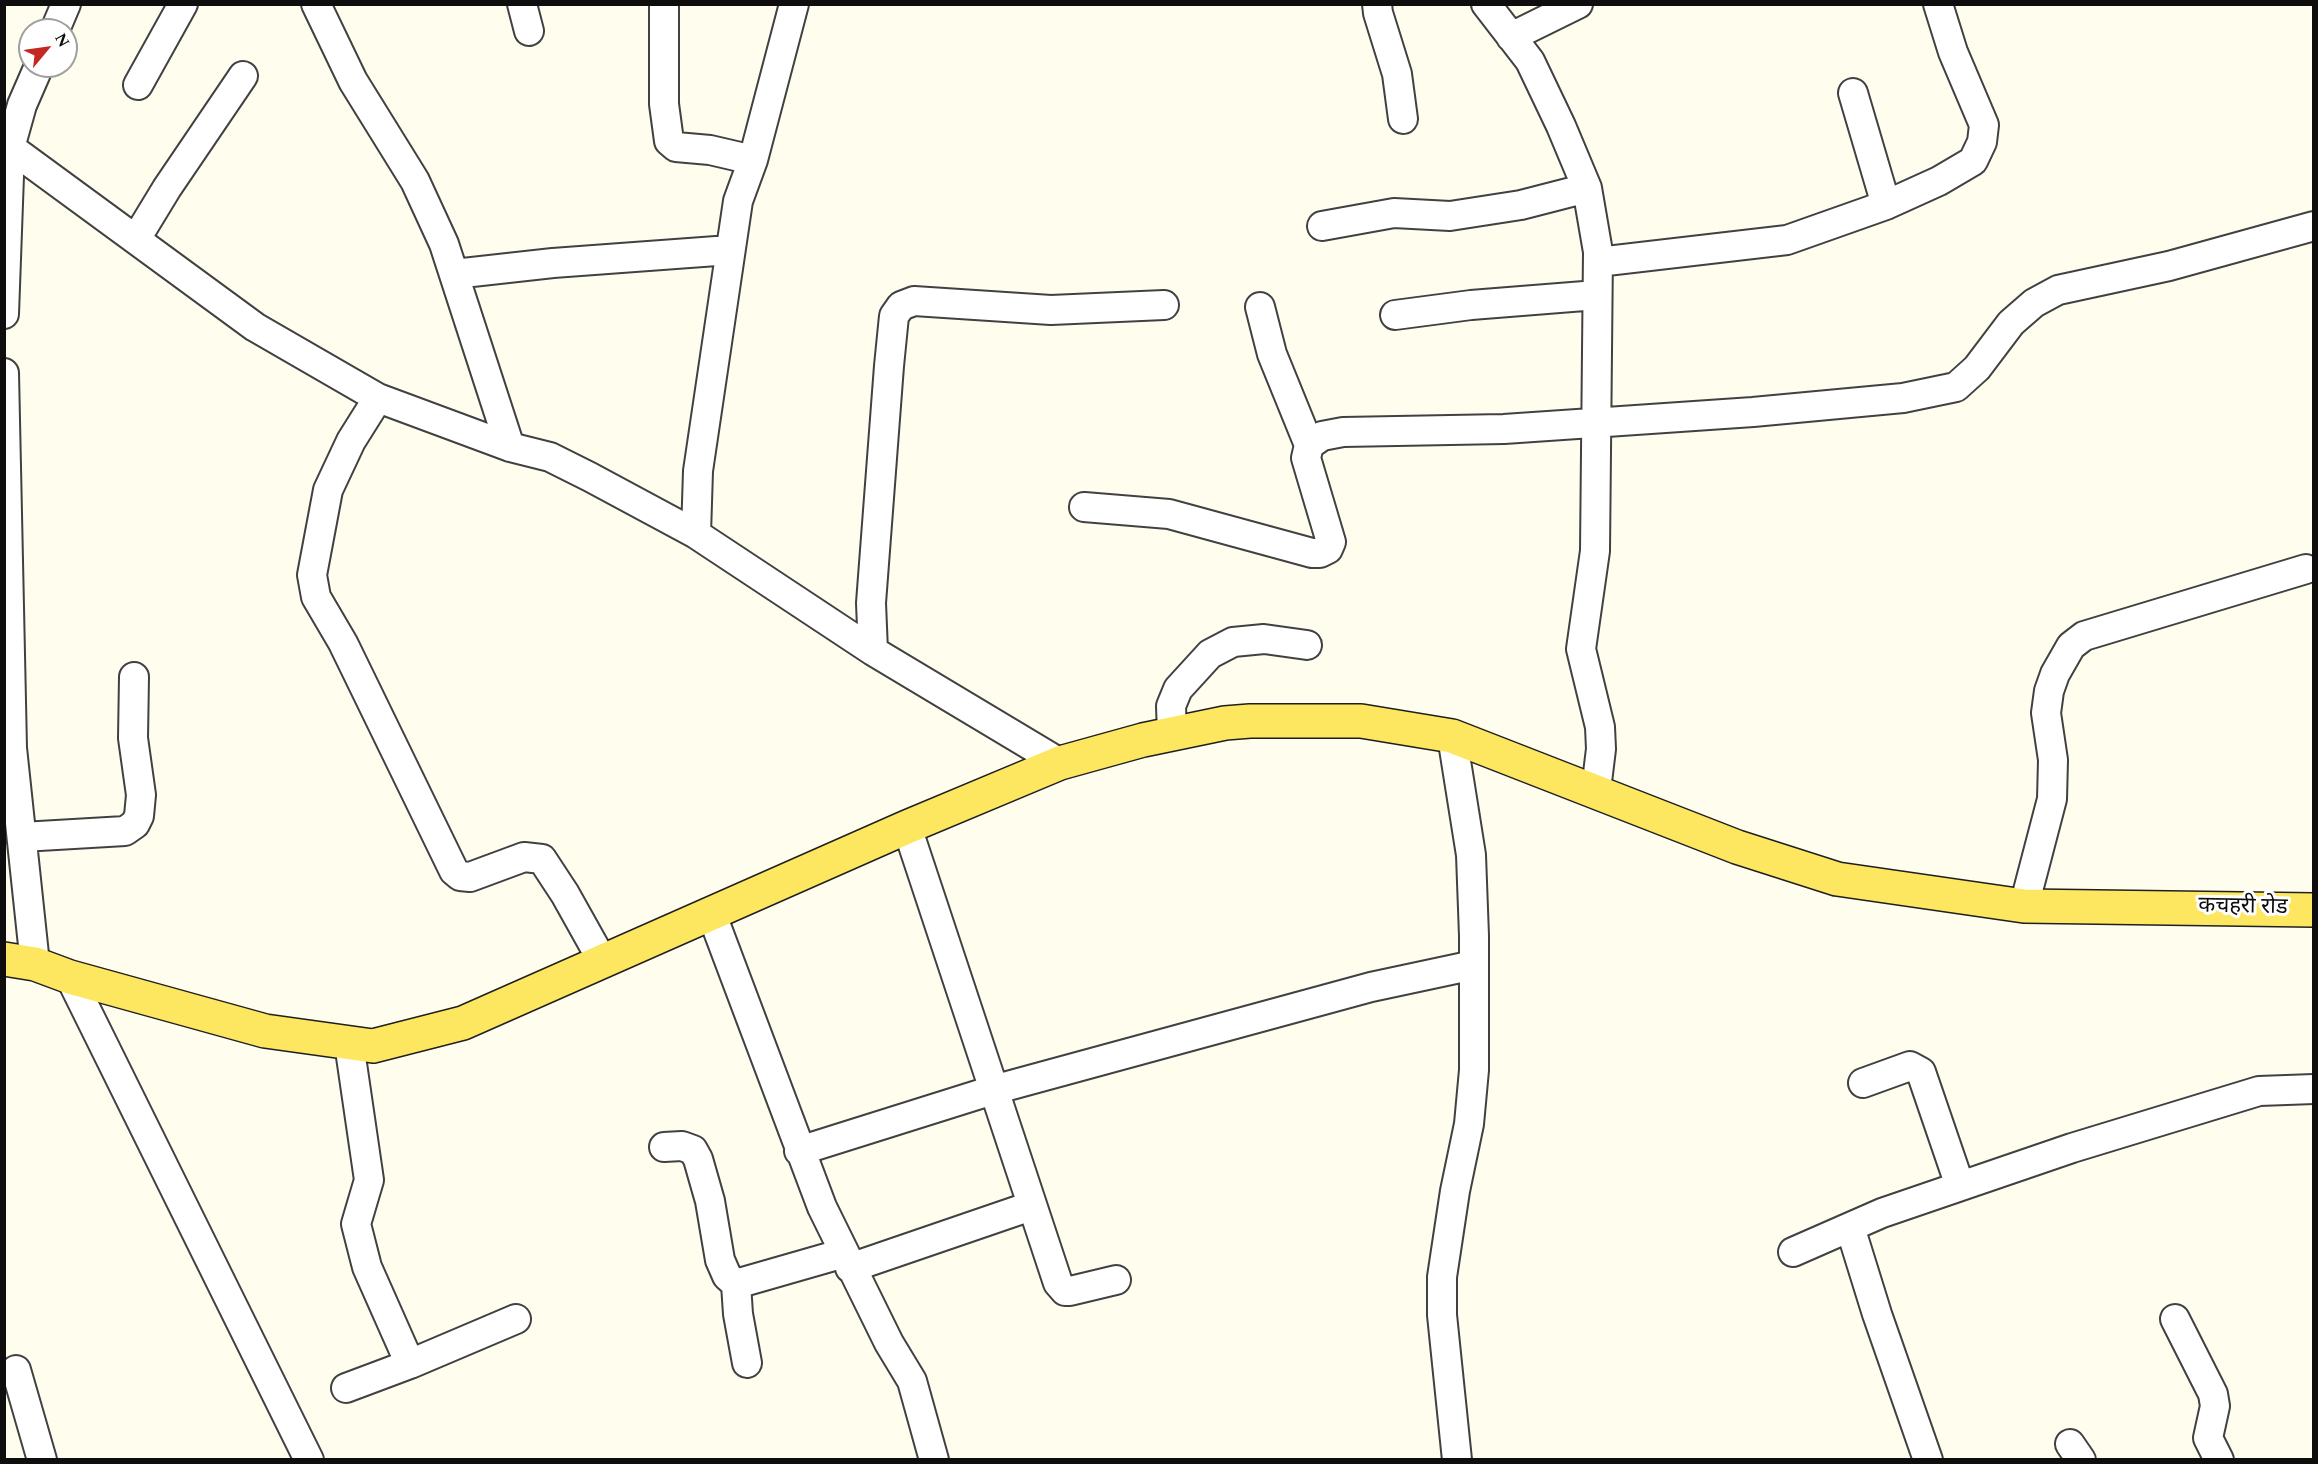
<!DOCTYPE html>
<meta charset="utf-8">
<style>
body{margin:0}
#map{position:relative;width:2318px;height:1464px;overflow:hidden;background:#fffdee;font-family:Spectral,serif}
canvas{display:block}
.frame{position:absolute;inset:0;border:6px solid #0e0e0e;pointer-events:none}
.north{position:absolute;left:18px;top:18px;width:60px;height:60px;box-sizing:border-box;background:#fff;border:2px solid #9f9f9f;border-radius:50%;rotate:61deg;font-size:16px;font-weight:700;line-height:24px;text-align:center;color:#0e0e0e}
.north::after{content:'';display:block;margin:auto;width:21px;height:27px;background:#c32821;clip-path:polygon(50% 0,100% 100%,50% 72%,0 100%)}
</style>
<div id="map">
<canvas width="2318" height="1464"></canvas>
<div class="frame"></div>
<div class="north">N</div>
</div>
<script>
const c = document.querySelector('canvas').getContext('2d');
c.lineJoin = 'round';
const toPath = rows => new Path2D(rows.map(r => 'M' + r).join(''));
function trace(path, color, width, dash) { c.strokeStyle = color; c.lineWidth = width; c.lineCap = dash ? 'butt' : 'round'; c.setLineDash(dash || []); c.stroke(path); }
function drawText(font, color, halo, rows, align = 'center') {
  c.font = font + ' Spectral,"Noto Sans Devanagari",serif'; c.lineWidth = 6; c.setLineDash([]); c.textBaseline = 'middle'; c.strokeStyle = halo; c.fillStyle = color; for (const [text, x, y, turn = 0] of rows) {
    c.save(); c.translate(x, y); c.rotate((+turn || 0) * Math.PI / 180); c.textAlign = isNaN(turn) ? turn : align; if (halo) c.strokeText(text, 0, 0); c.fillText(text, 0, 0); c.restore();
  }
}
const minor = toPath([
 [316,4,353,81,415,181,444,244,510,447],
 [522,4,529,31],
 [664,4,664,104,669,141,676,147,710,150,753,160],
 [1377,4,1378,13,1397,74,1403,119],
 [1486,4,1530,61,1561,126,1587,188,1598,252,1595,551,1581,649,1600,727,1601,749,1596,790],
 [55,30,66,4],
 [1511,37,1578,4],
 [138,85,183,4],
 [1853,93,1886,205],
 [4,143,255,327,378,398,510,447,550,457,590,477,696,534,873,651,1060,763],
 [1322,226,1394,213,1450,216,1521,205,1587,188],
 [136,239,167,188,243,76],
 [1598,262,1787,240,1886,205,1939,181,1973,161,1982,142,1984,125,1953,52,1938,4],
 [454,274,553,263,730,250],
 [1260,307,1272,354,1309,445],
 [4,314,10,148,22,105,39,66],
 [1395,315,1471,305,1597,295],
 [4,373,12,748,35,964],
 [378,398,351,441,328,490,312,575,316,597,343,643,454,871,460,876,470,877,524,857,542,859,565,894,603,962],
 [1084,507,1169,514,1312,553,1320,553,1328,549,1331,542,1306,458,1309,445,1322,436,1343,432,1504,429,1753,412,1903,398,1956,387,1977,368,2011,323,2034,303,2058,290,2169,266,2314,226],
 [696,534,698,471,738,201,753,160,794,4],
 [873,651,871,603,889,366,894,316,901,306,914,301,1051,310,1164,305],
 [1172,734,1171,706,1178,689,1210,654,1233,642,1264,639,1307,645],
 [1452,736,1471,855,1474,936,1474,1070,1469,1124,1455,1191,1442,1277,1442,1315,1457,1460],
 [907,827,1058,1283,1065,1291,1070,1291,1116,1280],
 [22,837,125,831,135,824,139,816,141,795,133,738,134,677],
 [2024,906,2052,799,2053,760,2046,713,2049,691,2055,674,2071,646,2084,636,2306,569],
 [712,915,822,1207,889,1343,912,1381,934,1460],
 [70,977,309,1460],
 [349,1043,369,1180,356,1224,367,1267,410,1364],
 [1863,1083,1910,1066,1921,1072,1960,1186],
 [664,1147,682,1146,693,1150,698,1159,710,1201,720,1260,727,1276,736,1284,844,1253],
 [799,1151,993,1090,1371,987,1474,965],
 [1850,1227,1877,1314,1928,1460],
 [1793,1252,1882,1213,2072,1148,2259,1091,2314,1089],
 [850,1268,1031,1206],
 [736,1284,738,1314,747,1363],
 [2175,1319,2213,1394,2215,1406,2208,1438,2219,1460],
 [16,1370,42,1460],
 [346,1388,410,1364,516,1319],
 [2070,1444,2081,1460]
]);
const major = toPath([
 [4,959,35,964,70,977,265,1031,373,1046,463,1023,907,827,1060,763,1143,740,1225,723,1250,721,1361,721,1452,736,1737,847,1837,879,2024,906,2314,910]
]);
trace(minor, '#414141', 32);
trace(major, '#1f1f1f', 36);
trace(minor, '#fff', 28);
trace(major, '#fde660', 33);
drawText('22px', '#0e0e0e', '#fff', [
 ["कचहरी रोड",2243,908,1]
]);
</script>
